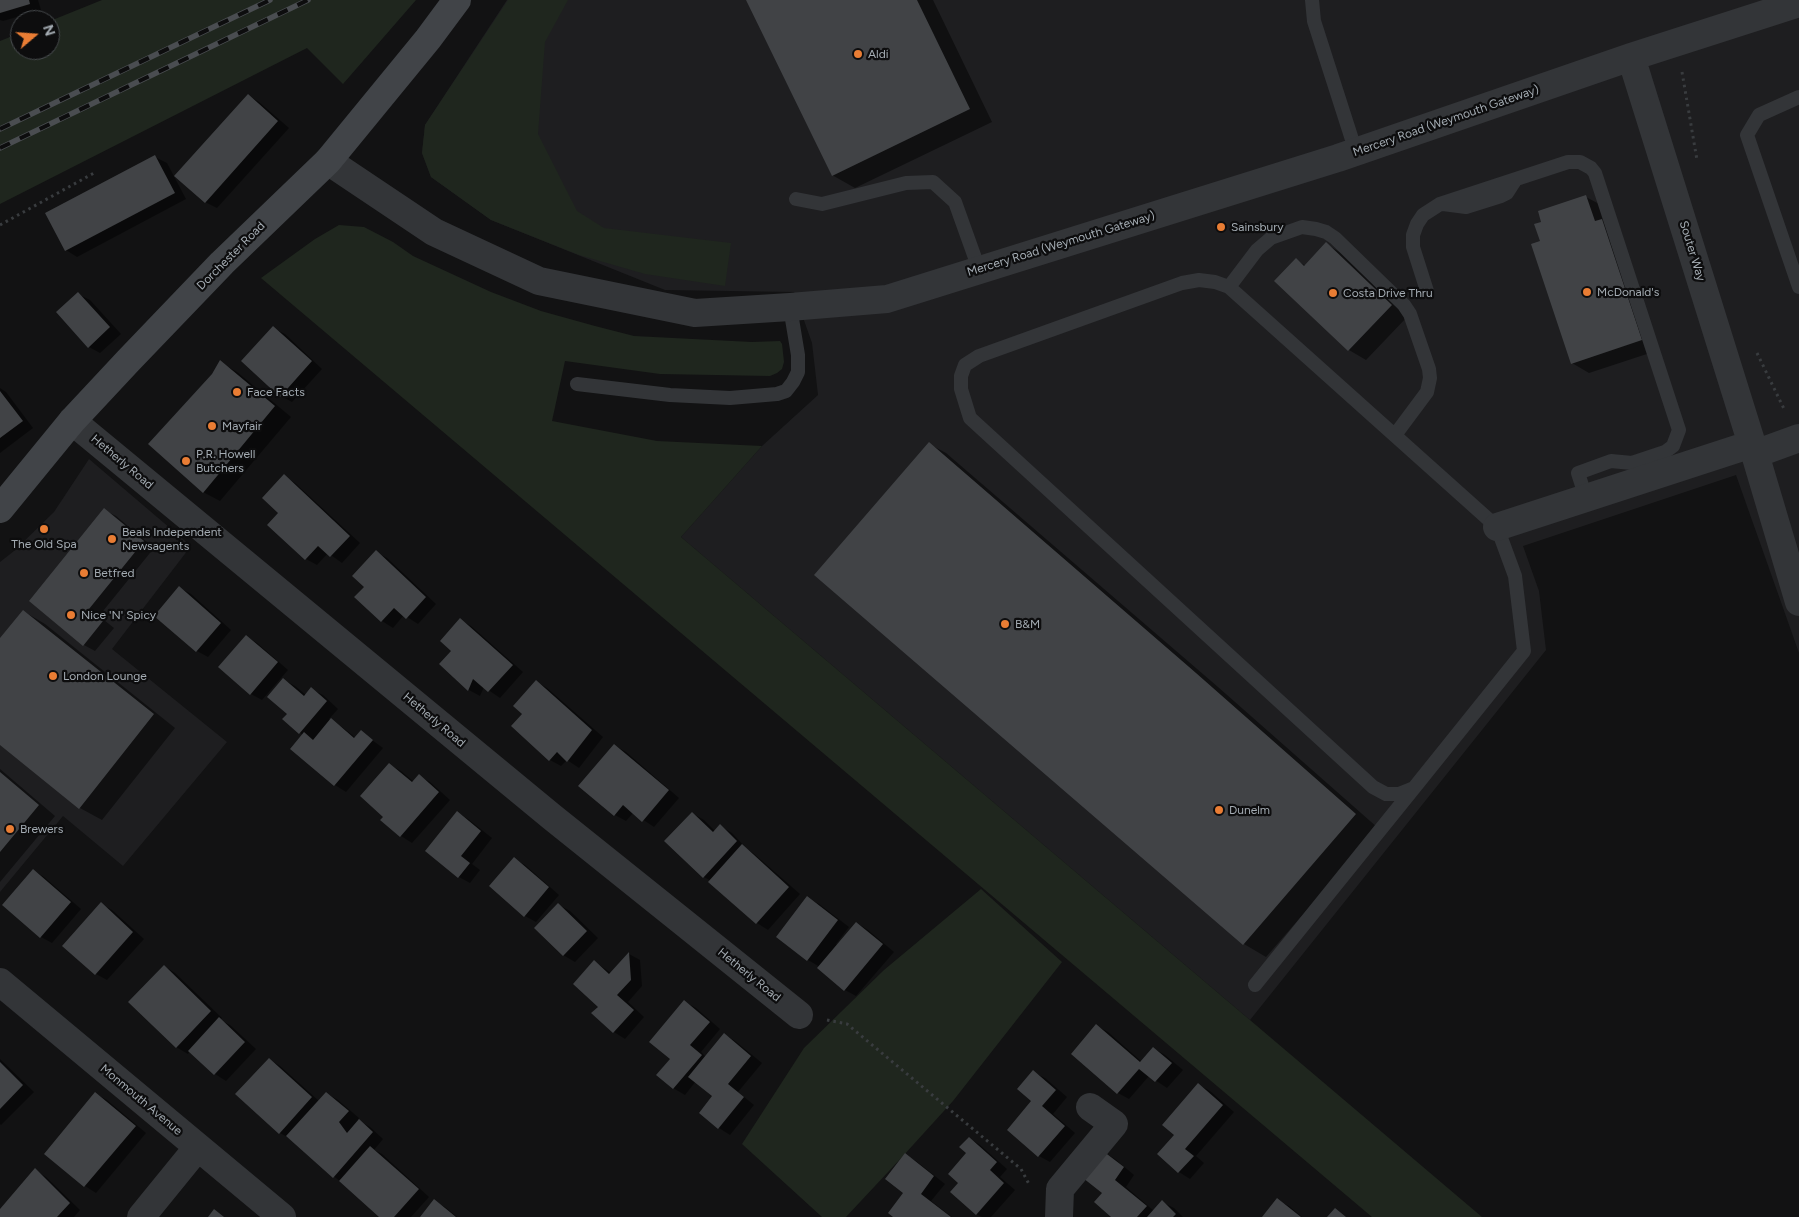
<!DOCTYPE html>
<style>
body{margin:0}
#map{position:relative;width:1799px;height:1217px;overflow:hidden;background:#121213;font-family:Figtree,sans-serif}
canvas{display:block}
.north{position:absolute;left:10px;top:10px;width:50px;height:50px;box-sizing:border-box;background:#0d0d0e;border:1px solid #494d50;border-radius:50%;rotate:72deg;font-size:14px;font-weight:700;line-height:20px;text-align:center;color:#a4acb3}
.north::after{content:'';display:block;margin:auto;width:18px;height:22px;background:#e97d34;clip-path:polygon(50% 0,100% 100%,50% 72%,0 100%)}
</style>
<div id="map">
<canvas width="1799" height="1217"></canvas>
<div class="north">N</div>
</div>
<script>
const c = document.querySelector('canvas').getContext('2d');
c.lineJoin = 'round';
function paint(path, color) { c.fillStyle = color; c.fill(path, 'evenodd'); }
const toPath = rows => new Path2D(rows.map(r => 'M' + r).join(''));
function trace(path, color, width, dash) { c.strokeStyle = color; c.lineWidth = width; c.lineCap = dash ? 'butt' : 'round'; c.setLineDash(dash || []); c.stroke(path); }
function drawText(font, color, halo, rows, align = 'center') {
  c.font = font + ' Figtree,sans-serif'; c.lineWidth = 4.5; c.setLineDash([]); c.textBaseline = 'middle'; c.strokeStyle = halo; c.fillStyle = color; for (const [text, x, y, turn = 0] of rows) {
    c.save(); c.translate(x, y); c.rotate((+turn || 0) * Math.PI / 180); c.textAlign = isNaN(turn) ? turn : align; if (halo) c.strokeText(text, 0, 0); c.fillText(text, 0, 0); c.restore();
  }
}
paint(toPath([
 [507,0,1799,0,1799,653,1736,475,1523,546,1539,591,1546,650,1250,1020,681,537,762,446,818,395,812,343,794,292,665,290,491,220,431,177,422,153,425,125],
 [89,459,191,546,112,649,227,742,123,866,63,816,0,892,0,562,14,551,54,512]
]), '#1e1e20');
paint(toPath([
 [102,0,416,0,343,84,307,48,0,204,0,41,20,33,20,50,50,50,50,21],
 [508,0,568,0,545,42,538,134,577,211,604,228,731,243,725,286,645,274,579,255,491,220,431,177,422,153,425,125],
 [339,225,364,227,393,242,413,256,491,292,541,311,595,326,634,336,752,342,780,341,782,344,784,362,782,369,777,373,770,376,660,374,565,361,552,421,657,441,762,446,681,537,1482,1217,1372,1217,261,278,315,239],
 [981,889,1062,962,953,1101,903,1156,846,1217,822,1217,742,1144,804,1048,884,970]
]), '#1f261e');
paint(toPath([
 [0,0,38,0,41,10,3,21,0,20],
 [747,0,933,0,992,122,855,188,832,175],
 [248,95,259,102,289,128,217,208,205,202],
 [155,157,167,163,186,199,77,257,66,250],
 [1586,197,1603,206,1659,350,1589,373,1572,363,1541,242],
 [1326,244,1343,254,1408,316,1366,360,1349,350,1276,281,1296,260,1306,266],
 [78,294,90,300,121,334,100,353,89,347],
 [273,328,285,334,322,369,292,402,281,396],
 [220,362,237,372,291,417,220,501,203,492],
 [0,388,6,392,33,428,0,453],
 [929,444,946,453,1218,687,1378,828,1266,957,1244,944],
 [284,476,295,483,360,543,342,563,328,553,317,565,306,559,280,513],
 [104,510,116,516,154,548,99,616,114,628,95,651,84,645,31,601],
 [376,552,387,558,436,604,418,624,404,615,393,628,382,621,366,587],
 [180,588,191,594,231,630,208,657,197,651],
 [23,611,45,624,175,728,102,820,80,808,0,744,0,640],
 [460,620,471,626,523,672,500,698,484,687,480,696,469,690,441,664,452,651],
 [246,636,257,643,288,670,262,700,251,694],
 [284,680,295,686,306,695,311,689,323,695,338,709,329,719,342,727,356,738,361,732,383,748,346,792,335,785,292,749,303,735,284,719,289,714],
 [536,681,547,688,603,737,579,768,567,760,561,766,550,760,524,714],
 [614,745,626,752,679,798,654,827,633,813,626,821,615,815],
 [390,765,401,771,414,782,419,776,430,782,450,800,412,843,401,836,385,817],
 [0,769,55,816,0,882],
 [457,812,468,819,492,838,472,864,480,870,470,883,459,877,426,851],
 [692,813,704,820,715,831,720,826,732,833,747,849,753,853,800,894,768,930,757,923,711,881,704,877],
 [514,859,525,865,559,895,536,922,525,916],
 [33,870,44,877,81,909,52,943,41,937],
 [807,898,819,904,849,927,836,944,838,946,857,923,868,930,894,952,856,996,845,990,820,967,808,960,778,937],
 [101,904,112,910,144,939,107,980,96,974,64,946],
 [559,905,570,911,598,938,575,962,563,955],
 [629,954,640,960,642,986,628,1002,644,1017,625,1039,614,1032,599,1006,595,962,611,973],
 [164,966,175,973,222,1018,220,1020,230,1025,256,1049,226,1081,215,1074,190,1051,188,1054,176,1047],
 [685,1002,696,1008,720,1029,701,1052,706,1057,724,1034,735,1041,762,1063,738,1092,754,1105,730,1135,719,1128,700,1113,714,1096,696,1081,685,1095,673,1088,671,1059],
 [1097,1026,1108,1032,1142,1062,1153,1048,1165,1055,1183,1070,1167,1088,1149,1076,1129,1099,1118,1093,1073,1054],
 [0,1059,34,1092,1,1125,0,1124],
 [269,1059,280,1066,319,1101,326,1093,338,1100,359,1118,358,1120,370,1127,383,1139,374,1150,382,1154,429,1197,411,1217,381,1217,291,1139,280,1133],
 [1033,1072,1045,1078,1067,1097,1053,1114,1075,1133,1050,1162,1039,1156,1033,1101],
 [1199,1085,1210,1091,1234,1112,1196,1156,1204,1163,1190,1179,1179,1172,1159,1154,1176,1135],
 [96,1094,107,1100,146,1133,96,1193,85,1186,46,1153],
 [969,1138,980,1145,1007,1169,1000,1177,1015,1190,991,1217,982,1217,976,1214,960,1183,968,1153],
 [1104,1152,1115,1159,1134,1175,1126,1187,1154,1211,1162,1202,1174,1208,1183,1217,1113,1217,1103,1193],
 [905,1155,916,1161,945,1184,931,1201,952,1217,895,1217,905,1193],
 [35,1170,46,1177,80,1210,74,1217,0,1217,0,1211],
 [1277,1200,1289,1206,1302,1217,1264,1217],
 [434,1201,445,1207,457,1217,422,1217]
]), '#0007');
paint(toPath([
 [0,0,29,0,30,4,0,13],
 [746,0,917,0,970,109,832,176],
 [248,94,278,121,205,203,174,176],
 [155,155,175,193,65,251,45,213],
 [1586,195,1595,221,1602,219,1642,340,1571,364,1531,244,1540,241,1534,224,1541,222,1538,211],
 [1326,242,1392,305,1348,351,1274,281,1296,258,1304,266],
 [78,292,110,327,88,348,56,312],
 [273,326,312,361,280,397,241,361],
 [220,360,275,406,203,493,148,444,212,374],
 [0,391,23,421,0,438],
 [929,442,1196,673,1356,814,1243,945,814,575],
 [284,474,350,536,330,557,318,546,305,560,267,525,278,513,262,498],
 [104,508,144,541,89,609,103,621,83,646,29,601],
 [376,550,426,597,406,619,394,608,381,622,354,597,364,587,352,576],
 [179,586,221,623,196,652,154,616],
 [23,610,154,714,79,809,0,745,0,638],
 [460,618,513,665,488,692,473,679,468,691,439,664,451,651,440,641],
 [246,635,278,662,250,695,218,667],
 [283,678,304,696,311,687,327,701,299,734,282,719,287,714,267,697],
 [536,680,592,730,567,762,557,752,549,761,511,726,522,714,513,706],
 [331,718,354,738,361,730,373,740,334,786,290,749,304,732,313,740],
 [614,744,669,790,642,822,623,805,614,816,578,786],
 [389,763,412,782,419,774,439,792,400,837,380,820,383,817,360,796],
 [0,772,39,805,0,852],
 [457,811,481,831,461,856,470,863,458,878,425,851],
 [692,812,713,832,720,824,737,841,703,878,664,841],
 [742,844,789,887,756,924,708,882],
 [514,857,549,887,524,917,489,886],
 [33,869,71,902,40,938,2,905],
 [807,896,838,920,807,961,776,937],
 [101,902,133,932,95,975,62,946],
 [558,903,587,931,563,956,534,928],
 [856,922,883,944,844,991,817,968],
 [629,952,631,980,617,995,634,1010,613,1033,591,1013,598,1007,573,984,594,960,609,974],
 [164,965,211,1011,176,1048,128,1002],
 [684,1000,710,1022,690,1045,702,1055,673,1089,656,1075,670,1059,649,1042],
 [219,1017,245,1042,214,1075,188,1051],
 [1096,1024,1140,1062,1153,1047,1172,1063,1155,1082,1139,1069,1117,1094,1071,1054],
 [724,1033,751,1056,728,1084,744,1097,718,1129,699,1113,712,1096,688,1077],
 [269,1058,312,1097,279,1134,235,1094],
 [0,1062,23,1085,0,1109],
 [1033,1070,1056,1090,1042,1106,1065,1126,1038,1157,1007,1130,1031,1101,1017,1089],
 [1198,1083,1223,1105,1185,1149,1194,1156,1178,1173,1157,1154,1174,1135,1162,1125],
 [95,1092,136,1126,84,1187,44,1154],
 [326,1092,349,1111,339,1122,347,1133,359,1119,373,1132,333,1178,286,1136],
 [969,1137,997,1162,990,1170,1004,1183,976,1215,950,1192,958,1183,948,1174,966,1153,959,1147],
 [370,1146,419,1189,394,1217,379,1217,339,1181],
 [1103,1151,1124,1167,1115,1180,1147,1206,1137,1217,1111,1217,1094,1202,1102,1193,1083,1178],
 [905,1153,934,1176,921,1194,951,1217,893,1217,888,1213,903,1193,885,1179],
 [35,1168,70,1203,57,1217,0,1217,0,1209],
 [1277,1198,1301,1217,1262,1217],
 [434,1199,456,1217,420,1217],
 [1162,1200,1176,1214,1173,1217,1147,1217],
 [1335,1208,1346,1217,1327,1217],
 [214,1209,224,1217,208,1217]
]), '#414346');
trace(toPath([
 [1682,72,1697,160],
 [0,225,94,173],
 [1757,353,1785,411],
 [827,1020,847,1024,1021,1169,1030,1186]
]), '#393c3f', 3, [2.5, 4]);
trace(toPath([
 [1312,0,1314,21,1356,152],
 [1799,97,1759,115,1747,135,1799,287],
 [796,199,822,204,906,183,933,182,955,202,979,269],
 [1443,204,1466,207,1501,196,1507,193,1516,179],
 [1229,287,1257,250,1271,238,1302,227,1316,229,1326,232,1335,238,1404,305,1410,314,1429,369,1430,378,1427,392,1395,435],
 [1427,291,1413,247,1413,235,1417,224,1423,215,1440,204,1568,162,1580,162,1591,168,1595,173,1679,430,1673,446,1665,452,1632,463,1611,461,1578,473,1586,498],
 [577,384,670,395,730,398,777,394,786,391,793,382,798,372,798,355,790,307],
 [1255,985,1414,788,1524,651,1515,576,1497,527,1229,287,1215,282,1199,280,1182,283,979,356,965,365,961,376,961,389,970,418,1373,787,1386,794,1399,794,1414,788]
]), '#333538', 14);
trace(toPath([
 [1631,57,1755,454,1799,602],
 [328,161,434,232,539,281,695,313,790,307,887,299,1338,158,1631,57,1799,3],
 [72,421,552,817,799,1015],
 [1755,454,1799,438],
 [1497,527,1752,444],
 [0,982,282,1217],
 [141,1217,198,1147],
 [1059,1217,1060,1189,1114,1124,1090,1107]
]), '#333538', 28);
trace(toPath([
 [0,509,72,421,128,361,222,263,328,161,428,39,457,0]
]), '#414448', 28);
const rail = toPath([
 [0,129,270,0],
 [0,148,308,0]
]);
trace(rail, '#4a4d51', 5.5);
trace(rail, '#0d0d0e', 4, [11]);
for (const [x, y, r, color] of [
 [858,54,5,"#e97d34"],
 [1221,227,5,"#e97d34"],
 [1587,292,5,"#e97d34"],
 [1333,293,5,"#e97d34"],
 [237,392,5,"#e97d34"],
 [212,426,5,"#e97d34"],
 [186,461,5,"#e97d34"],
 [44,529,5,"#e97d34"],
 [112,539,5,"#e97d34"],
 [84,573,5,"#e97d34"],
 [71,615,5,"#e97d34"],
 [1005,624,5,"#e97d34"],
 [53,676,5,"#e97d34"],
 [1219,810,5,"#e97d34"],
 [10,829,5,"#e97d34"]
]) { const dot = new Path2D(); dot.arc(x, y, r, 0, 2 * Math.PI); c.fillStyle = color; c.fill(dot); trace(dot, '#0d0d0e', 2); }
drawText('12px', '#a4acb3', '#0d0d0e', [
 ["Aldi",868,54],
 ["Sainsbury",1231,227],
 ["McDonald's",1597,292],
 ["Costa Drive Thru",1343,293],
 ["Face Facts",247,392],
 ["Mayfair",222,426],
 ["P.R. Howell",196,454],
 ["Butchers",196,468],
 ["Beals Independent",122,532],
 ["Newsagents",122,546],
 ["The Old Spa",44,544,"center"],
 ["Betfred",94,573],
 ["Nice 'N' Spicy",81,615],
 ["B&M",1015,624],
 ["London Lounge",63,676],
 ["Dunelm",1229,810],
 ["Brewers",20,829]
], 'left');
drawText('12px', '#a4acb3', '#0d0d0e', [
 ["Mercery Road (Weymouth Gateway)",1446,121,-19],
 ["Mercery Road (Weymouth Gateway)",1061,244,-17],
 ["Souter Way",1692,251,73],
 ["Dorchester Road",231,256,-45],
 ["Hetherly Road",122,462,40],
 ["Hetherly Road",434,720,40],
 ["Hetherly Road",749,975,39],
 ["Monmouth Avenue",141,1100,40]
]);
</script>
